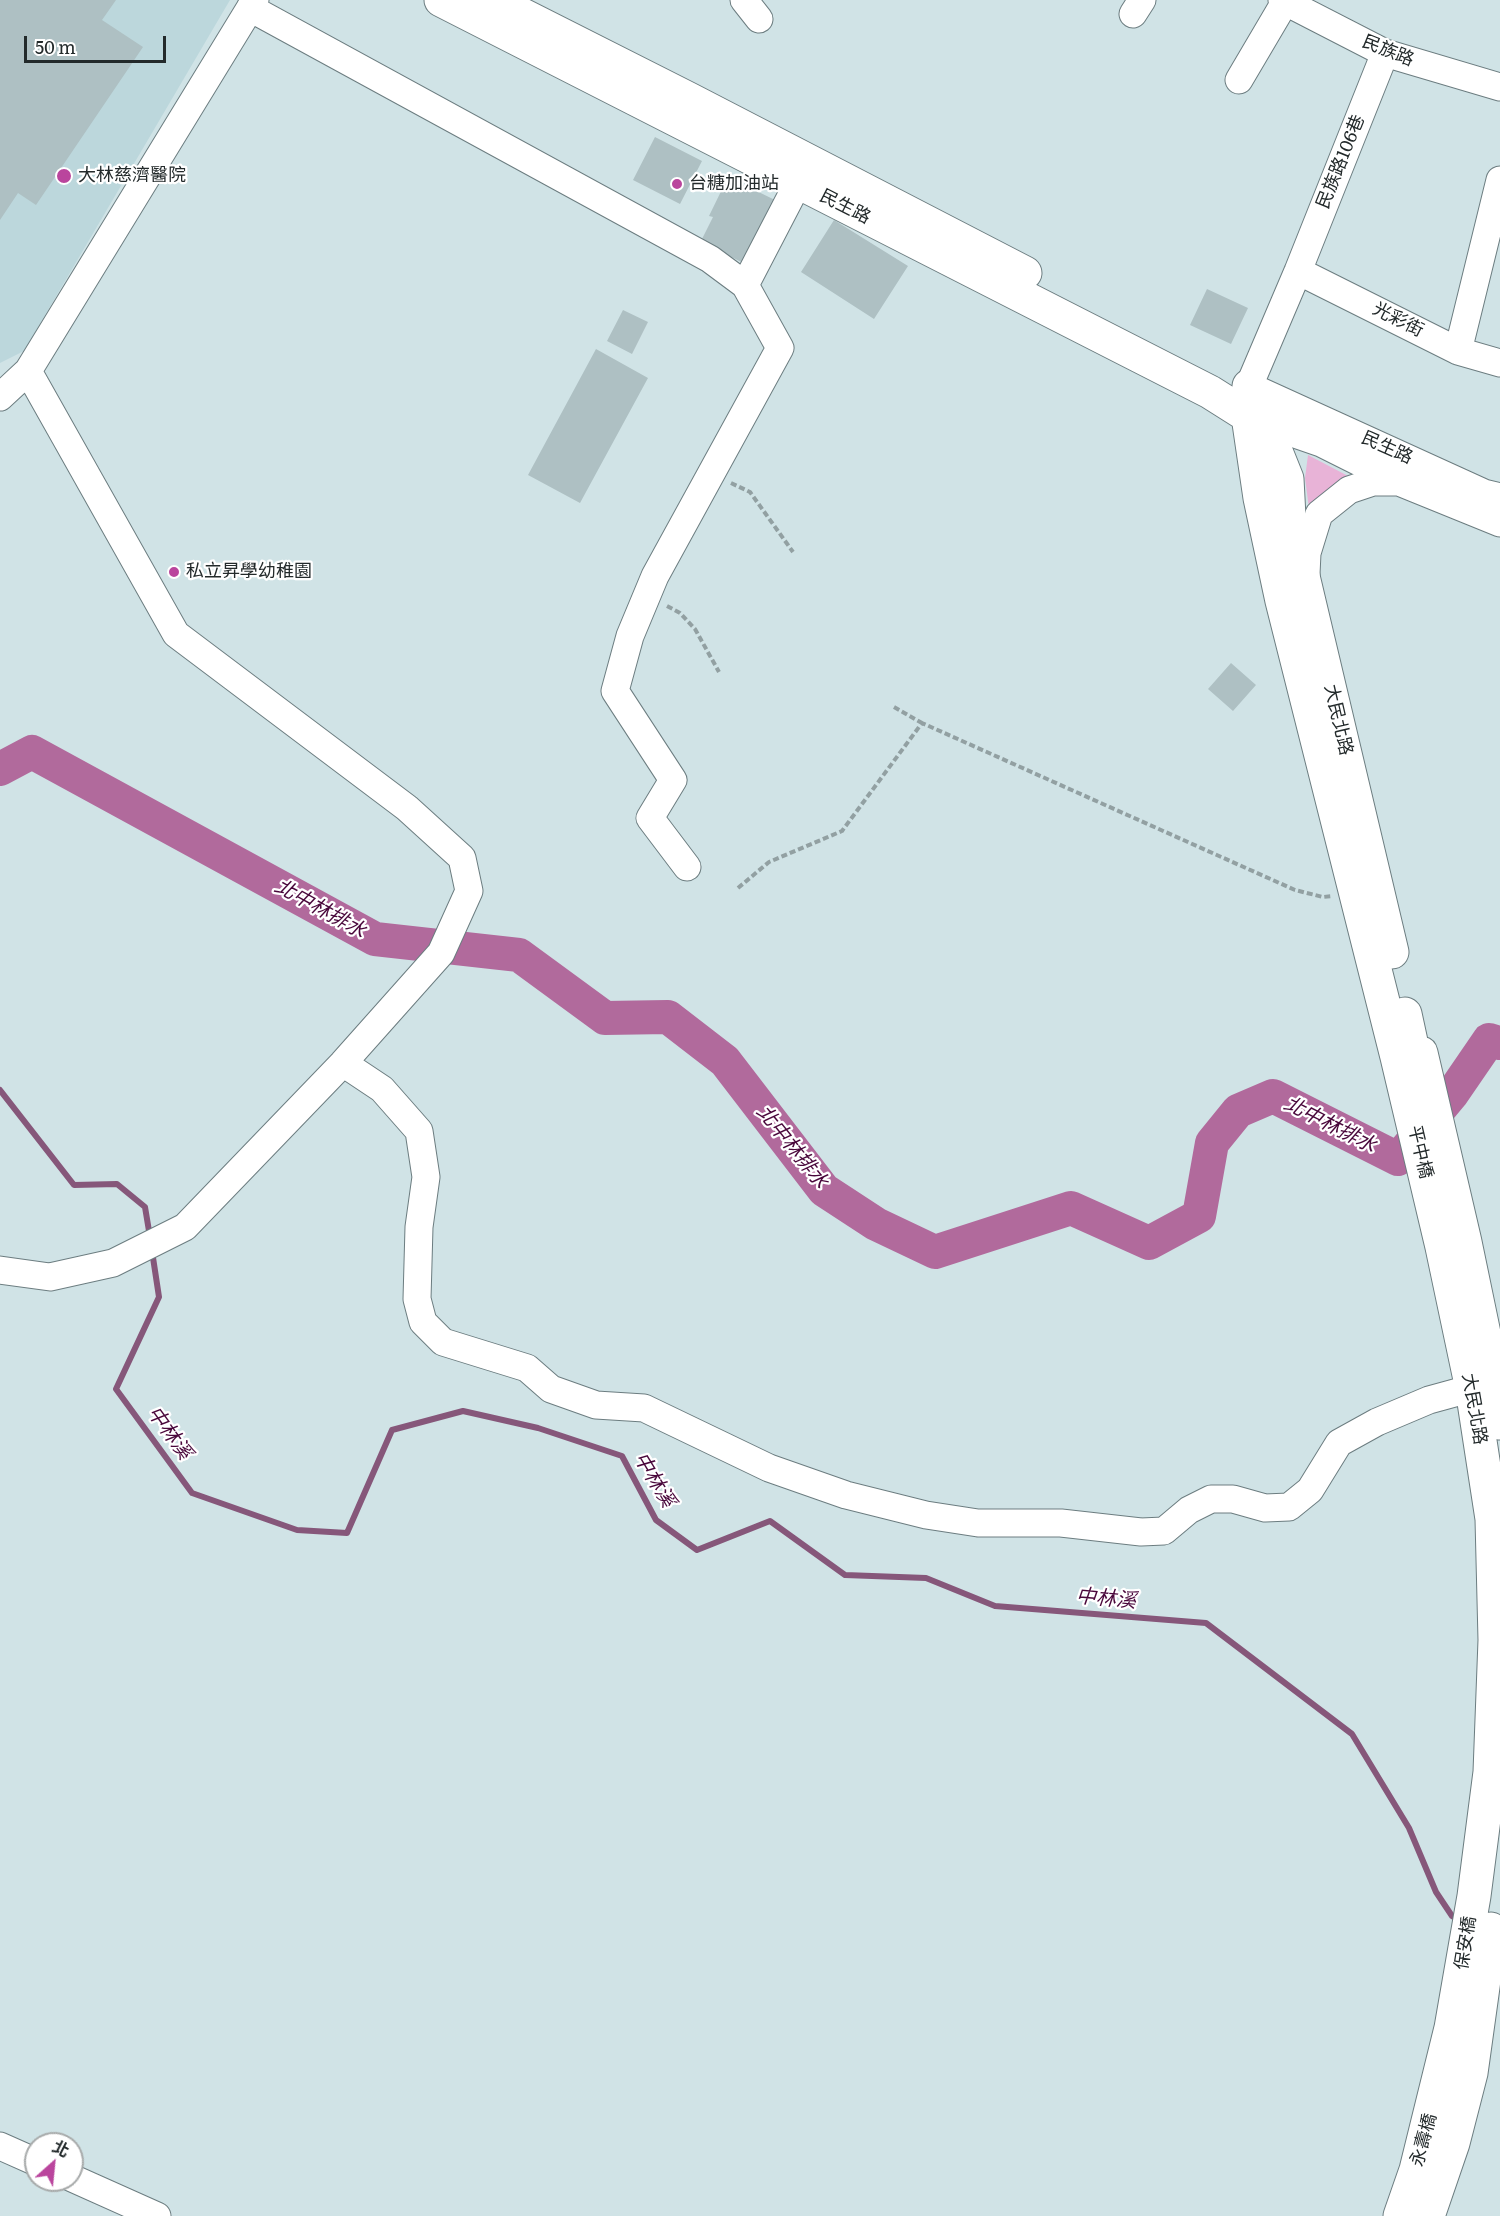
<!DOCTYPE html>
<meta charset="utf-8">
<style>
body{margin:0}
#map{position:relative;width:1500px;height:2216px;overflow:hidden;background:#d0e3e6;font-family:Literata,"Noto Sans TC",serif}
canvas{display:block}
.north{position:absolute;left:24px;top:2132px;width:60px;height:60px;box-sizing:border-box;background:#fff;border:2px solid #a7aaaa;border-radius:50%;rotate:27deg;font-size:16px;font-weight:700;line-height:24px;text-align:center;color:#232a2b}
.north::after{content:'';display:block;margin:auto;width:21px;height:27px;background:#ba459d;clip-path:polygon(50% 0,100% 100%,50% 72%,0 100%)}
.scale{position:absolute;left:24px;top:36px;width:142px;height:27px;box-sizing:border-box;border:3px solid #232a2b;border-top:0;padding-left:8px;font-size:18px;line-height:21px;white-space:nowrap;color:#232a2b;-webkit-text-stroke:4px #fff;paint-order:stroke}
</style>
<div id="map">
<canvas width="1500" height="2216"></canvas>
<div class="north">北</div>
<div class="scale">50 m</div>
</div>
<script>
const c = document.querySelector('canvas').getContext('2d');
c.lineJoin = 'round';
function paint(path, color) { c.fillStyle = color; c.fill(path, 'evenodd'); }
const toPath = rows => new Path2D(rows.map(r => 'M' + r).join(''));
function trace(path, color, width, dash) { c.strokeStyle = color; c.lineWidth = width; c.lineCap = dash ? 'butt' : 'round'; c.setLineDash(dash || []); c.stroke(path); }
function drawText(font, color, halo, rows, align = 'center') {
  c.font = font + ' Literata,"Noto Sans TC",serif'; c.lineWidth = 4.5; c.setLineDash([]); c.textBaseline = 'middle'; c.strokeStyle = halo; c.fillStyle = color; for (const [text, x, y, turn = 0] of rows) {
    c.save(); c.translate(x, y); c.rotate((+turn || 0) * Math.PI / 180); c.textAlign = isNaN(turn) ? turn : align; if (halo) c.strokeText(text, 0, 0); c.fillText(text, 0, 0); c.restore();
  }
}
paint(toPath([
 [0,0,230,0,24,351,0,363]
]), '#bcd7dc');
paint(toPath([
 [1308,455,1350,477,1310,516,1305,478]
]), '#e8b3d7');
trace(toPath([
 [0,1090,74,1185,117,1184,145,1207,150,1237],
 [152,1251,159,1297,116,1389,192,1493,297,1530,347,1533,392,1430,463,1411,538,1428,622,1456,656,1520,697,1550,770,1521,845,1575,926,1578,995,1606,1206,1623,1352,1734,1409,1828,1436,1892,1452,1916,1460,1921]
]), '#86577a', 6);
trace(toPath([
 [0,769,32,752,375,939,519,955,605,1018,668,1017,725,1061,824,1190,876,1224,935,1252,1071,1208,1149,1243,1199,1216,1212,1143,1238,1111,1273,1096,1398,1159,1452,1094,1489,1040,1500,1043]
]), '#b16a9c', 34);
paint(toPath([
 [0,0,116,0,102,20,143,47,36,205,18,193,0,220],
 [655,137,702,161,680,204,633,180],
 [728,177,777,201,745,264,701,241,713,217,709,216],
 [834,220,908,266,874,319,801,272],
 [1207,289,1248,308,1231,344,1190,325],
 [623,310,648,322,632,354,607,341],
 [596,349,648,378,580,503,528,475],
 [1231,663,1256,685,1233,711,1208,689]
]), '#aec0c3');
const minor = toPath([
 [744,0,759,19],
 [1282,0,1385,53,1500,87],
 [250,8,710,259,745,285,780,348,655,576,630,636,615,691,673,780,650,818,687,867],
 [1133,14,1142,0],
 [1385,53,1298,271,1249,386,1484,493,1500,497],
 [1239,80,1285,2],
 [1298,271,1458,351,1500,363],
 [745,285,798,183],
 [1458,351,1500,180],
 [0,397,28,371,255,0],
 [1266,424,1321,443,1399,482,1500,523],
 [1306,574,1307,553,1319,514,1349,490,1373,482,1398,482],
 [343,1063,382,1089,419,1131,426,1177,419,1227,417,1299,423,1322,443,1342,527,1368,551,1389,596,1405,644,1408,769,1468,846,1495,926,1515,978,1523,1061,1523,1141,1532,1164,1531,1189,1510,1211,1499,1233,1499,1265,1508,1289,1507,1310,1490,1339,1443,1377,1422,1429,1400,1491,1383],
 [0,1270,50,1277,113,1263,185,1227,343,1063,441,953,469,891,462,858,407,808,176,634,28,371],
 [0,2146,36,2162],
 [72,2178,157,2216]
]);
const major = toPath([
 [441,0,1210,392,1248,416,1263,423],
 [493,0,689,99,1025,273],
 [1249,386,1248,416,1260,498,1282,601,1397,1057,1442,1247,1472,1389,1492,1519,1495,1640,1490,1772,1474,1896,1451,2028,1416,2170,1400,2216],
 [1259,409,1287,479,1289,517,1392,952],
 [1405,1014,1413,1051,1421,1053,1465,1242,1494,1382,1500,1423],
 [1428,2216,1453,2143,1471,2073,1491,1929]
]);
trace(minor, '#6c7d80', 29);
trace(major, '#6c7d80', 35);
trace(toPath([
 [731,483,750,492,793,552],
 [667,606,680,613,695,629,719,672],
 [894,707,922,723],
 [738,888,769,862,842,831,922,723,1295,890,1323,897,1333,896]
]), '#92a0a2', 4, [6, 3]);
trace(minor, '#fff', 27);
trace(major, '#fff', 33);
for (const [x, y, r, color] of [
 [64,176,8,"#ba459d"],
 [677,184,6,"#ba459d"],
 [174,572,6,"#ba459d"]
]) { const dot = new Path2D(); dot.arc(x, y, r, 0, 2 * Math.PI); c.fillStyle = color; c.fill(dot); trace(dot, '#fff', 2); }
drawText('18px', '#232a2b', '#fff', [
 ["民族路",1388,51,22],
 ["民族路106巷",1341,162,-68],
 ["民生路",845,207,27],
 ["光彩街",1398,320,27],
 ["民生路",1387,448,24],
 ["大民北路",1338,720,77],
 ["平中橋",1420,1152,77],
 ["大民北路",1474,1409,80],
 ["保安橋",1466,1943,-81],
 ["永壽橋",1424,2140,-75]
]);
drawText('18px', '#232a2b', '#fff', [
 ["大林慈濟醫院",78,176],
 ["台糖加油站",689,184],
 ["私立昇學幼稚園",186,572]
], 'left');
drawText('italic 20px', '#49073b', '#fff', [
 ["北中林排水",320,909,29],
 ["北中林排水",1330,1125,27],
 ["北中林排水",792,1147,51],
 ["中林溪",169,1433,54],
 ["中林溪",654,1480,59],
 ["中林溪",1106,1599,5]
]);
</script>
